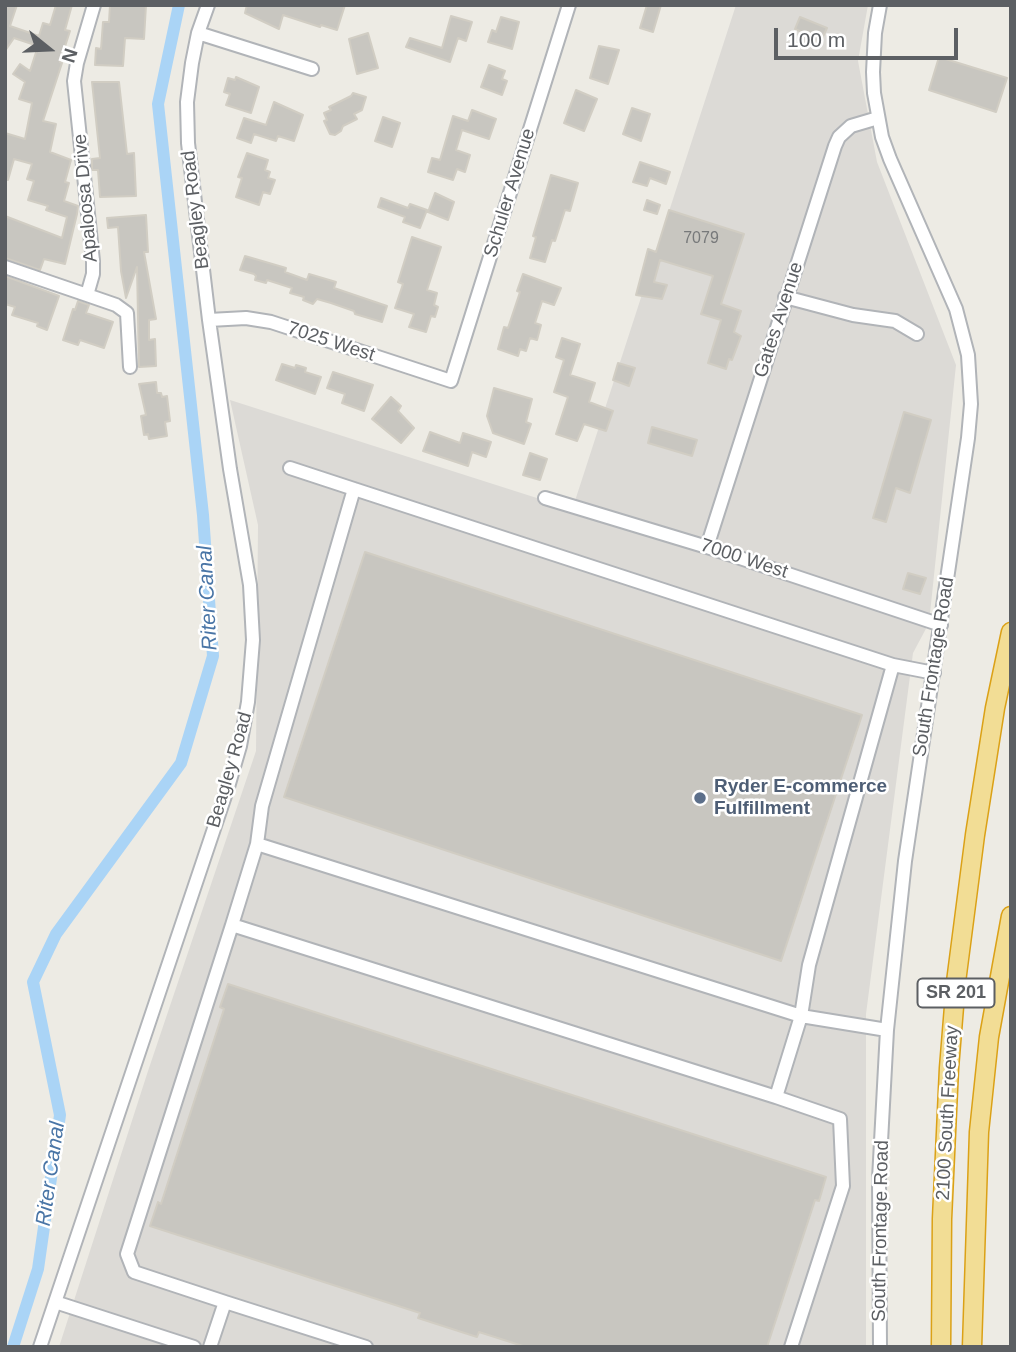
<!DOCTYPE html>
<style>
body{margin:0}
#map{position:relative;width:1016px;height:1352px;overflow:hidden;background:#edebe4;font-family:Helvetica,sans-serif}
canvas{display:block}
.frame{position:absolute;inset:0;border:7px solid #5c5f63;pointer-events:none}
.north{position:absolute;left:14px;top:14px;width:70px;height:70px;-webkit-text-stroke:5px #fff;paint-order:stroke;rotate:108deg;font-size:19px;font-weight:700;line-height:28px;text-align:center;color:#5c5f63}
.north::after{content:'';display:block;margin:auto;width:24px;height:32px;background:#5c5f63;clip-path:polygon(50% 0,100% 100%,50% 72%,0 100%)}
.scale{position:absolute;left:774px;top:28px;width:184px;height:32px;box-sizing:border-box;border:4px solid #5c5f63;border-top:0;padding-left:9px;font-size:21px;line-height:24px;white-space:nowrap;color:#5c5f63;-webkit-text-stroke:5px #fff;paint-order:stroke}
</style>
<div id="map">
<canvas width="1016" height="1352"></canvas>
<div class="frame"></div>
<div class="north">N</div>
<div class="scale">100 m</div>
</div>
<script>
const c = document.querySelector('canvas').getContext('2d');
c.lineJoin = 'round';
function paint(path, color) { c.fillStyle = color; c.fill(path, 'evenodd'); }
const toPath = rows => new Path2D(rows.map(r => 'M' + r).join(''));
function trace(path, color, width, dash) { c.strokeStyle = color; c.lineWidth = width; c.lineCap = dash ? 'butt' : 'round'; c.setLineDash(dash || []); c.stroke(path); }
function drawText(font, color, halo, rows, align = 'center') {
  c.font = font + ' Helvetica,sans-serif'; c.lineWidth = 5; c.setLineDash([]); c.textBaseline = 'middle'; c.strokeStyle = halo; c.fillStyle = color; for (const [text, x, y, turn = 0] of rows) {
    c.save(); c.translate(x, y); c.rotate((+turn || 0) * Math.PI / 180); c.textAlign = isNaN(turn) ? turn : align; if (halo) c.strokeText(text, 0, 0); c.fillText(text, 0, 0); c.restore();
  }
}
paint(toPath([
 [736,5,868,5,858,61,877,162,956,365,929,623,913,653,866,1014,866,1347,59,1347,148,1071,256,751,258,525,230,400,781,576,573,507]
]), '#dcdad6');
trace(toPath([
 [13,1347,38,1269,60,1115,33,982,56,934,181,763,213,656,203,515,158,104,179,5]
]), '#aad4f6', 12);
const building = toPath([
 [5,5,17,5,10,26,39,36,43,23,50,25,56,5,72,5,65,30,70,31,60,62,62,63,43,121,56,124,50,152,71,160,65,182,69,183,64,201,78,206,77,214,65,264,44,259,40,270,5,258,5,216,62,238,67,217,46,210,48,206,28,200,34,181,27,179,32,164,14,159,8,180,5,179,5,133,25,139,32,103,19,99,25,82,13,74,20,64,30,71,38,46,14,38,5,51,5,5],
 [110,5,146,5,144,39,125,38,123,66,95,65,96,48,101,49,103,22,109,22,110,5],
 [247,5,345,5,337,30,321,25,320,27,283,15,279,29,245,13,247,5],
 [647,5,661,5,653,32,640,28,647,5],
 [451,16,472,22,466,41,458,38,450,62,406,47,410,38,442,48,451,16],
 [501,17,519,22,512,49,488,42,492,30,496,32,501,17],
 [800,17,827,28,820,43,803,36,804,33,795,29,800,17],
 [368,33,378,68,357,74,349,39,368,33],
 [599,46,619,50,608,84,590,78,599,46],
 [939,57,1007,78,996,112,929,90,939,57],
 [489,65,505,71,502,79,507,81,502,95,481,87,489,65],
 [236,77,259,87,251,113,226,105,230,94,224,92,228,78,235,80,236,77],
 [92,82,119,82,127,154,134,153,136,196,100,197,98,170,92,170,92,159,100,158,92,82],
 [576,90,597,99,584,131,564,123,576,90],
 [353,93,366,97,362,110,354,114,357,119,343,126,341,131,335,135,330,134,324,121,327,120,324,113,331,110,329,107,351,96,353,93],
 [274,102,303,115,294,141,278,136,276,141,254,134,251,143,237,138,244,118,266,125,274,102],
 [632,108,650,114,641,141,623,134,632,108],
 [472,110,496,119,489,139,462,130,456,150,470,155,465,172,457,169,453,180,428,172,432,158,440,160,453,116,468,121,472,110],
 [383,117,400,123,392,147,375,141,383,117],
 [247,153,268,160,265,170,270,172,268,178,275,180,270,194,263,192,259,205,236,197,242,178,238,177,247,153],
 [640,162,670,172,666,184,650,178,647,186,633,182,640,162],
 [551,175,578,183,570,211,565,210,555,241,552,240,545,262,530,258,536,237,533,236,551,175],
 [435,193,454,202,448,220,428,212,435,193],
 [381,198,408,208,410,204,427,210,420,228,403,222,405,217,378,207,381,198],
 [647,200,660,205,657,214,644,210,647,200],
 [669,210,744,234,721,304,741,311,734,332,741,336,732,360,729,359,726,369,708,363,721,320,701,314,713,276,660,260,654,282,667,285,662,299,636,295,648,249,656,252,669,210],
 [146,215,148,252,144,252,156,319,149,320,149,340,155,339,156,366,139,367,137,267,126,298,121,271,118,227,108,228,107,218,146,215],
 [412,237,441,247,427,290,437,293,434,305,438,307,435,317,431,316,426,332,409,327,414,314,395,308,403,284,398,282,412,237],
 [245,256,286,268,285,272,307,280,309,274,336,282,334,288,387,306,382,322,355,314,354,311,331,303,317,299,313,304,303,300,304,297,290,293,292,288,267,280,266,283,255,280,256,276,254,274,240,270,245,256],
 [523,274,561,288,554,305,542,301,535,323,541,325,537,340,530,338,526,351,520,349,518,356,498,349,504,327,508,328,520,292,517,291,523,274],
 [5,276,59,296,47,330,37,326,38,323,12,315,15,307,5,304,5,276],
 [78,301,89,305,86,313,113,322,104,348,80,340,78,345,63,340,73,309,75,310,78,301],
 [562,338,580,344,570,375,595,383,589,402,613,411,606,431,584,424,577,441,556,434,568,397,554,392,564,360,556,357,562,338],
 [618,363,635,368,629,386,613,380,618,363],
 [282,364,295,368,296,365,306,368,305,372,321,377,315,394,276,380,282,364],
 [333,372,373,385,364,411,342,403,345,394,327,388,333,372],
 [156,382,157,393,161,393,162,397,167,396,170,421,165,422,167,436,149,439,148,434,144,435,141,416,146,415,139,384,156,382],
 [494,388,532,399,526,422,531,424,524,444,493,433,487,416,494,388],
 [391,397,401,406,398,411,414,428,401,443,372,419,391,397],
 [904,412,931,420,910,493,896,488,886,522,873,518,904,412],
 [652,427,697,440,692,456,648,443,652,427],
 [430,432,460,443,463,433,491,442,486,457,472,452,468,466,423,451,430,432],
 [530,453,547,459,540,480,523,475,530,453],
 [365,552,862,715,781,961,284,797,365,552],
 [908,573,926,578,920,594,903,589,908,573],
 [228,984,826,1177,819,1201,815,1200,767,1347,526,1347,479,1332,477,1337,418,1318,420,1313,150,1226,158,1202,161,1204,224,1009,220,1007,228,984]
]);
paint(building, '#c8c6c0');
trace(building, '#d1cdc3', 2);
const minor = toPath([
 [94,5,77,63,74,81,93,261,93,274,87,295,116,305,127,313,130,367],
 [198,33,312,69],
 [5,267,87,295],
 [785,297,853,315,895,321,917,334],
 [209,320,246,318,271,322,451,381,569,5],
 [290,468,354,489],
 [545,498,707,547,941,625],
 [707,547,835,146,839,137,851,126,878,118],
 [257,844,262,806,354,489,893,665],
 [887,1030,801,1016,257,844,232,925,776,1097,801,1016,809,965,893,665,934,673],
 [776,1097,840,1119,843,1186,791,1347],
 [55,1302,194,1347],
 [225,1302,366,1347],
 [40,1347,228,787,240,746,248,702,253,640,250,585,230,469,209,320,188,143,187,102,192,63,198,33,208,5],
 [210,1347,225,1302,134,1272,127,1254,232,925],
 [880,1347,879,1179,887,1030,905,861,968,438,971,404,968,355,956,309,890,159,882,137,874,93,873,72,875,33,880,5]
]);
const highway = toPath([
 [941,1347,942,1219,949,1068,956,982,975,835,995,708,1011,632],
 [972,1347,979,1132,989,1037,1011,916]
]);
trace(minor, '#b1b4b8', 16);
trace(highway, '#dba116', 21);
trace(minor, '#fff', 12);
trace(highway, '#f2dd95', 18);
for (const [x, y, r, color] of [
 [700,798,7,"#5c6f8a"]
]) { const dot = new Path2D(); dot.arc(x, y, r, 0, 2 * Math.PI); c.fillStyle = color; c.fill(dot); trace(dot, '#fff', 2.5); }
drawText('16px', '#77797a', null, [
 ["7079",701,239]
]);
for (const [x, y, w] of [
 [956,993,77]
]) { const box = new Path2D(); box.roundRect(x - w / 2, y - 14.5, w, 29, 5); c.fillStyle = '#fff'; c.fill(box); trace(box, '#5c5f63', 2); }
drawText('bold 18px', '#5c5f63', null, [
 ["SR 201",956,993]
]);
drawText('19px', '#5c5f63', '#fff', [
 ["Schuler Avenue",510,193,-73],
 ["Apaloosa Drive",86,198,-95],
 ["Beagley Road",196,210,-97],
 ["Gates Avenue",779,320,-72],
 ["7025 West",331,342,18],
 ["7000 West",744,559,18],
 ["South Frontage Road",934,667,-81],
 ["Beagley Road",230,770,-74],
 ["2100 South Freeway",948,1113,-87],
 ["South Frontage Road",881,1231,-89]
]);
drawText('bold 19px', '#4e5e75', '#fff', [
 ["Ryder E-commerce",714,787],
 ["Fulfillment",714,809]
], 'left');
drawText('italic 21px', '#4975a6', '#fff', [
 ["Riter Canal",208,598,-93],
 ["Riter Canal",51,1174,-82]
]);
</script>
